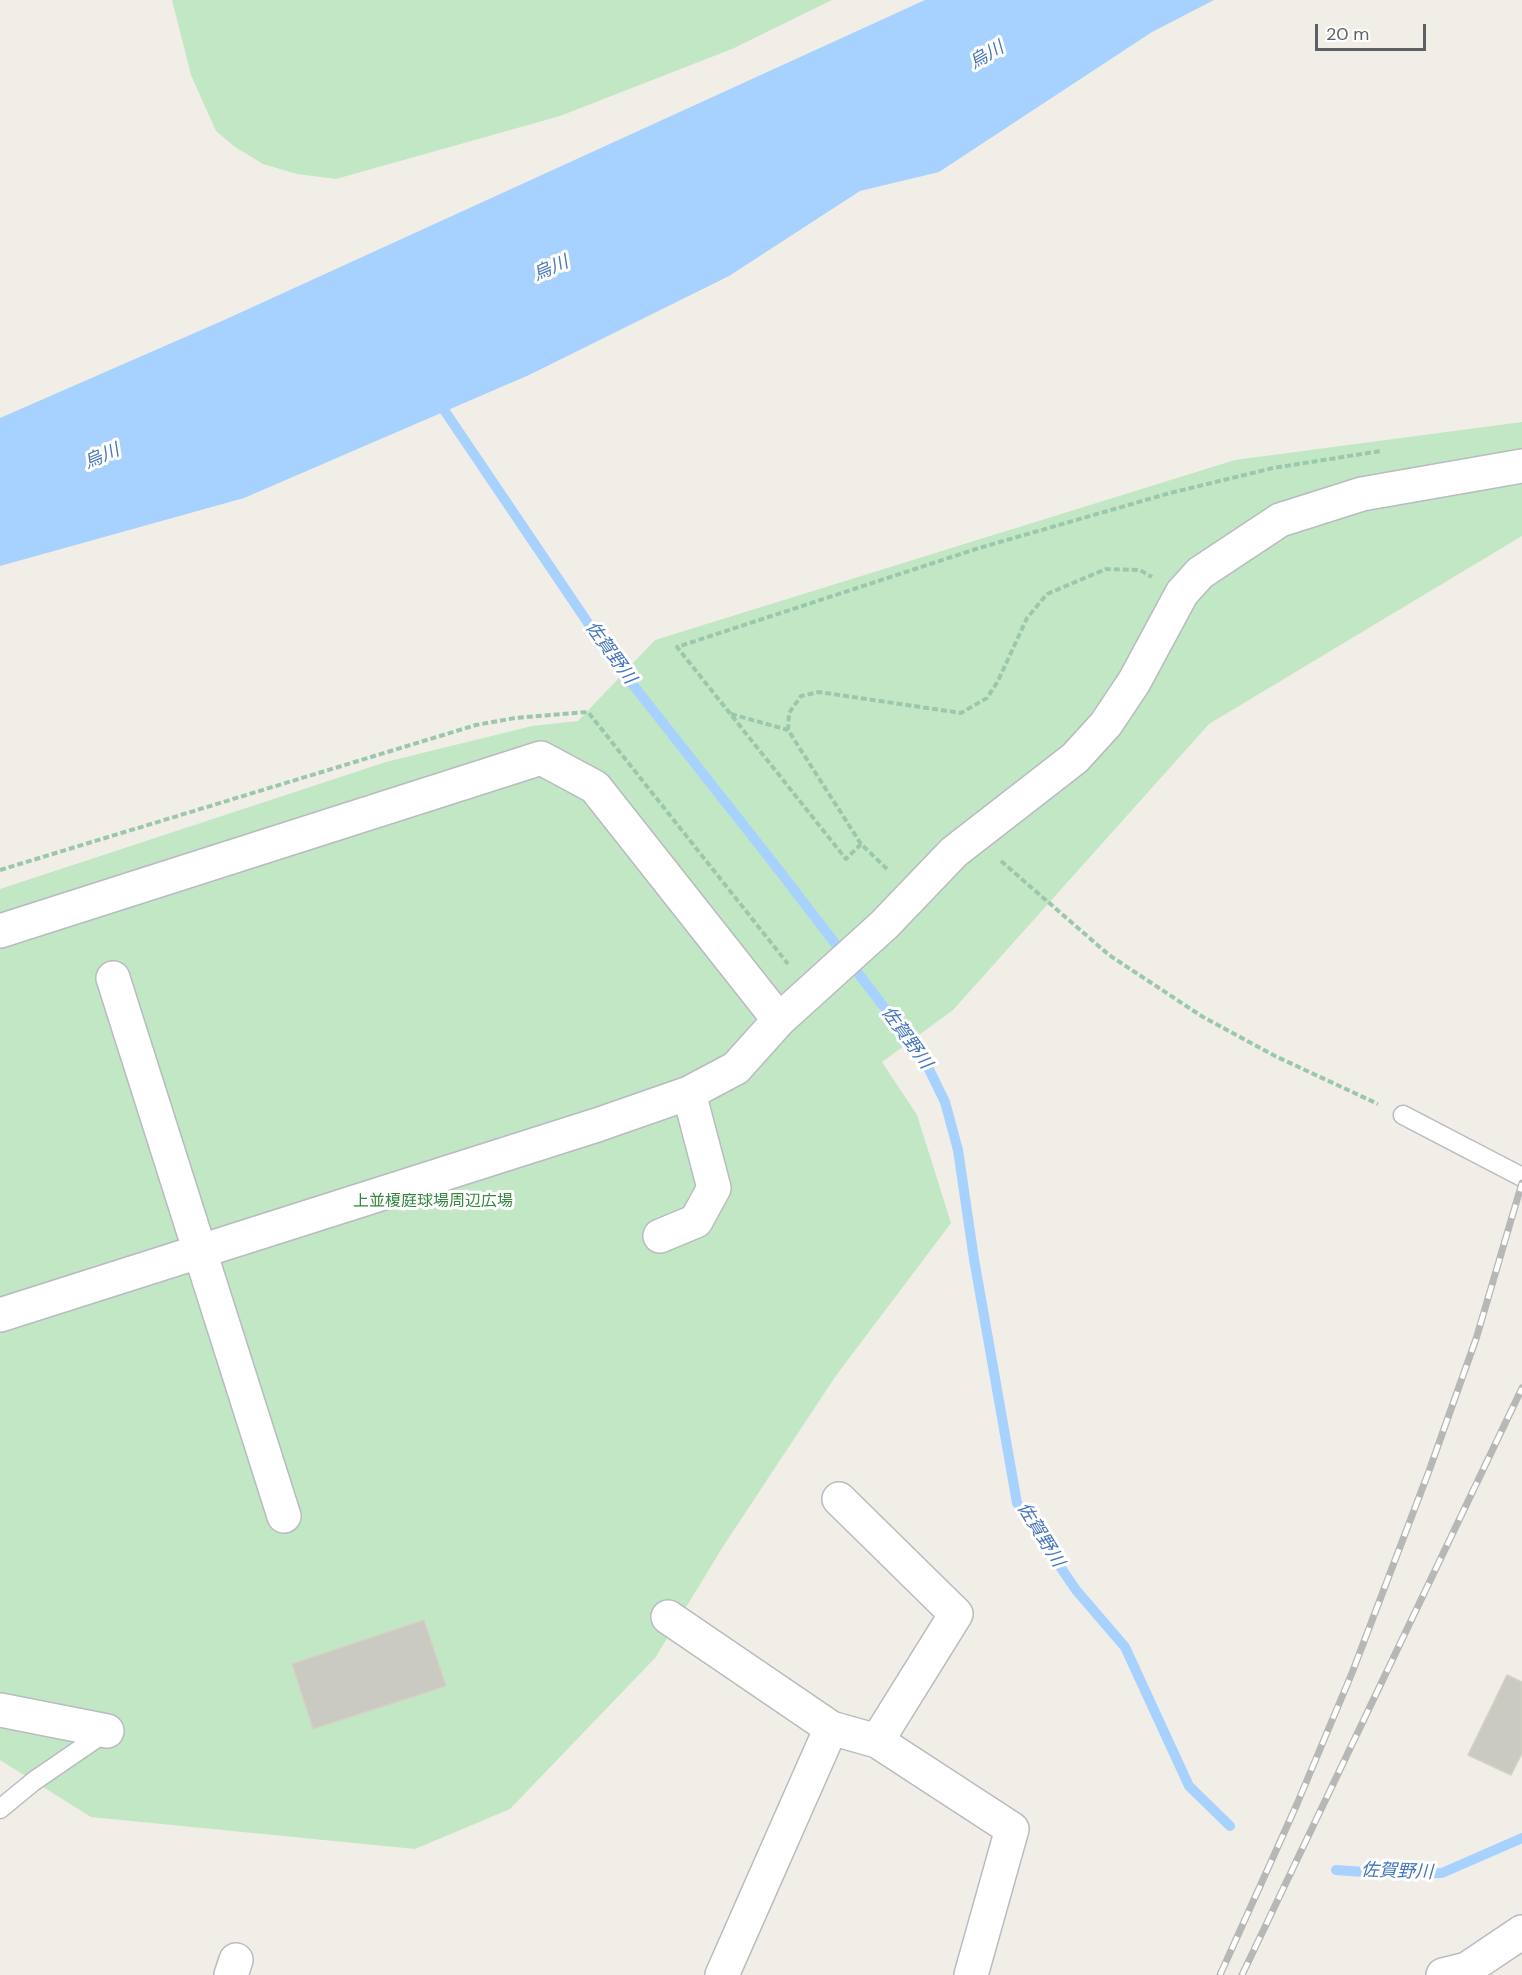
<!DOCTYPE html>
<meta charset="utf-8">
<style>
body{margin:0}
#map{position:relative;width:1522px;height:1975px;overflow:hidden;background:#f0eee6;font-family:"DM Sans",sans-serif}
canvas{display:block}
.scale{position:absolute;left:1315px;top:24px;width:111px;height:27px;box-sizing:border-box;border:3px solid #5d6166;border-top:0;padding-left:8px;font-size:18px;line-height:21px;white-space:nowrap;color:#5d6166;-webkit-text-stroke:4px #fff;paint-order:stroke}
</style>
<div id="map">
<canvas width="1522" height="1975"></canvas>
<div class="scale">20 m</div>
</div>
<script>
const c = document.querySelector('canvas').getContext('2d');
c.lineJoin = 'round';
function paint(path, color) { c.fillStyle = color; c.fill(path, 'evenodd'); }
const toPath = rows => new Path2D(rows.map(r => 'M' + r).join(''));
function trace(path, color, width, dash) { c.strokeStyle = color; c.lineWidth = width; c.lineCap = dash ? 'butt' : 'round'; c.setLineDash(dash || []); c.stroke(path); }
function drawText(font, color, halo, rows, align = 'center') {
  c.font = font + ' "DM Sans","Noto Sans JP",sans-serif'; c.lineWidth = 6; c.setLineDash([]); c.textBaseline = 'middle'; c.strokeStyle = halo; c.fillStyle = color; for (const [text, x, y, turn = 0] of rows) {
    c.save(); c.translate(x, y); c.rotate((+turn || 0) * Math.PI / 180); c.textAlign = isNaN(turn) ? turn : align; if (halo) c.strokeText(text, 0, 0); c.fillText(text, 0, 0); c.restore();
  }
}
paint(toPath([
 [172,0,832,0,732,49,560,116,336,179,297,174,263,164,235,147,216,131,191,75],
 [1522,422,1522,536,1209,724,953,1010,882,1062,917,1115,951,1223,835,1377,724,1545,655,1658,510,1809,415,1849,91,1817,0,1760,0,889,386,762,532,726,578,721,655,640,1235,460]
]), '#c2e7c5');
paint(toPath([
 [925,0,1214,0,1152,32,939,172,860,191,729,276,529,375,244,498,0,566,0,418,222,321]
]), '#a7d1ff');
trace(toPath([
 [438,401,611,657,771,860,924,1059,945,1102,958,1150,974,1259,1017,1503,1076,1590,1125,1647,1189,1786,1230,1826],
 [1336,1870,1392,1874,1442,1873,1522,1838]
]), '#a7d1ff', 10);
const building = toPath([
 [424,1620,446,1686,313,1729,292,1664,424,1620],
 [1507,1675,1522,1682,1522,1753,1511,1775,1468,1755,1507,1675]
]);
paint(building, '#cbcac2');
trace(building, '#d5d1c4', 1.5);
const lane = toPath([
 [1403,1115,1522,1177],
 [0,1809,34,1781,107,1731]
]);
const street = toPath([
 [0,931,541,758,595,787,779,1020],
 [113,978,284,1516],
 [660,1236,696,1221,714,1188,689,1093],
 [0,1315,597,1125,689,1093,736,1068,779,1020,884,925,954,852,1075,758,1106,724,1134,682,1182,593,1200,573,1280,520,1362,494,1522,466],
 [839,1499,956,1614,877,1741],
 [668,1617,831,1728,877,1741,1012,1829,971,1975],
 [0,1710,107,1731],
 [231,1975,236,1960],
 [722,1975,831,1728],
 [1443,1975,1467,1969,1522,1932]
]);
trace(lane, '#b8bbc0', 21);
trace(street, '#b8bbc0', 36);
trace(toPath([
 [731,714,788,730],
 [861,844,846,859,677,647,979,548,1170,493,1273,468,1381,451],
 [1001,861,1109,955,1203,1017,1275,1056,1378,1104],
 [887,869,861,844,788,730,789,713,801,696,819,692,961,713,987,698,998,681,1027,618,1047,594,1106,569,1140,570,1152,577],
 [0,870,476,725,515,718,588,712,788,964]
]), '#9bc8ac', 4, [6, 3]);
trace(lane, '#fff', 18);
trace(street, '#fff', 33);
const rail = toPath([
 [1220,1975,1297,1804,1352,1673,1429,1471,1476,1339,1522,1183],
 [1242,1975,1522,1388]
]);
trace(rail, '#b6b7b7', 7);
trace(rail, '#fff', 4.5, [14]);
drawText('16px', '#358640', '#fff', [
 ["上並榎庭球場周辺広場",433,1202]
]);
drawText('italic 18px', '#4475bc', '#fff', [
 ["烏川",987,56,-30],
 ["烏川",551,269,-23],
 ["烏川",102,457,-23],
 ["佐賀野川",610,653,54],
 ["佐賀野川",906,1038,54],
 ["佐賀野川",1040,1535,58],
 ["佐賀野川",1397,1872,2]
]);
</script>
